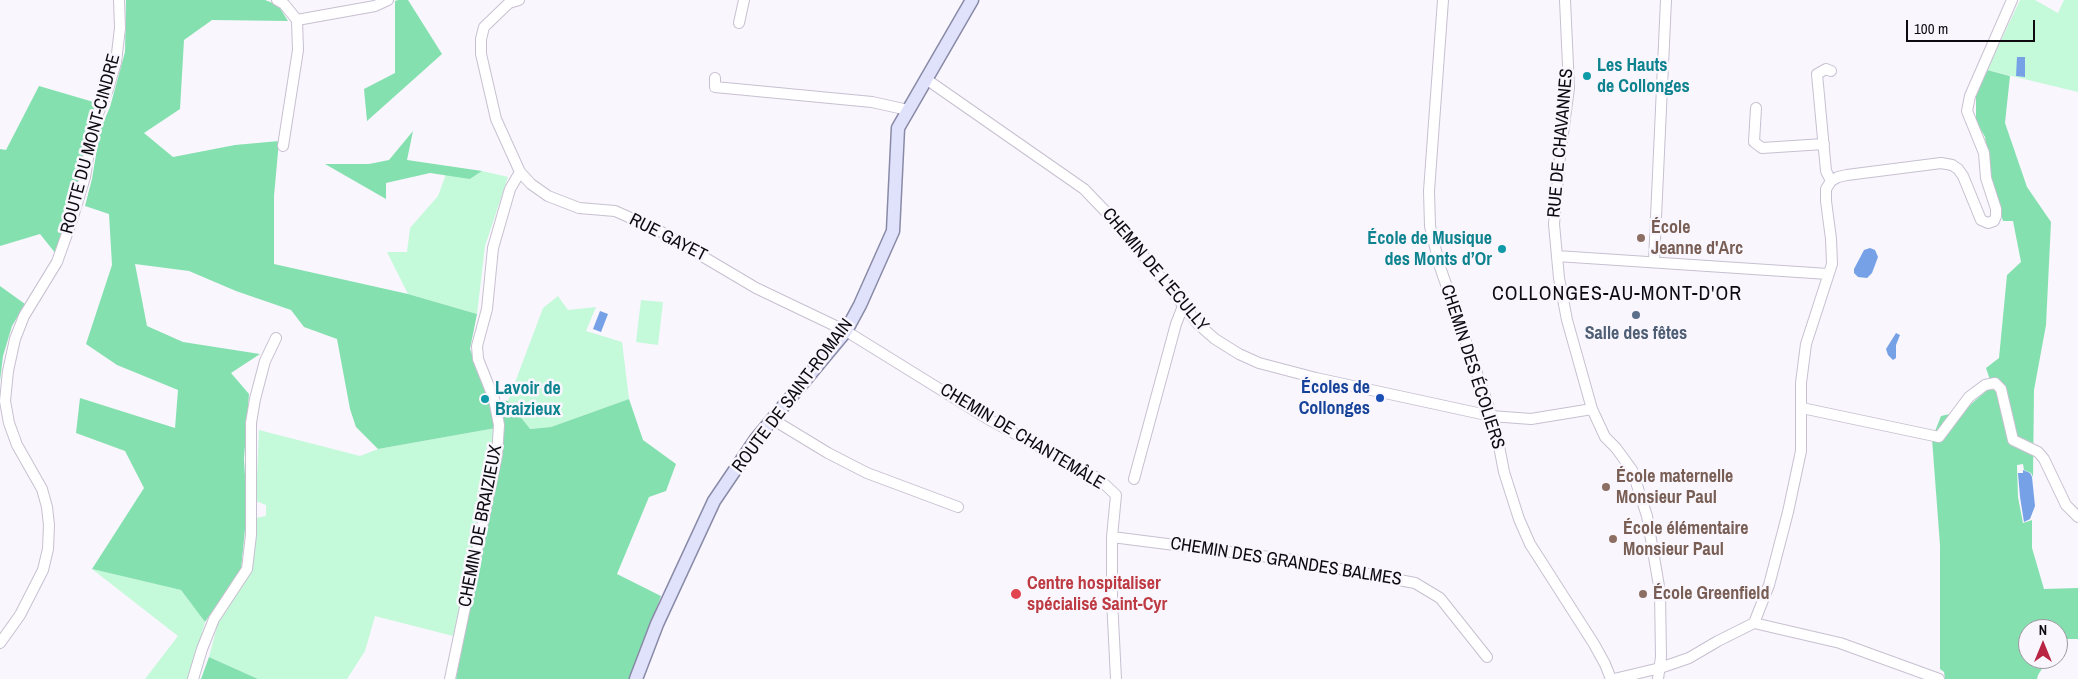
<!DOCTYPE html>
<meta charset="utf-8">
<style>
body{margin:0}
#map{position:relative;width:2078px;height:679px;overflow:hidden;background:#f9f6fd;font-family:"Archivo Narrow",sans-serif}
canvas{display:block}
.north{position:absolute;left:2018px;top:619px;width:50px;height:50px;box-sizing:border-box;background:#f9f6fd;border:1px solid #9b989e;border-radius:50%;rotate:0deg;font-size:14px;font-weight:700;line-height:20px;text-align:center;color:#0d0a10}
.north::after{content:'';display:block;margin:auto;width:18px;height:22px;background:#b82643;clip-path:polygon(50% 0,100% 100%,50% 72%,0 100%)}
.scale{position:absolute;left:1906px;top:20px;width:129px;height:22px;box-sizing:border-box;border:2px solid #0d0a10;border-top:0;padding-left:6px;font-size:15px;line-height:18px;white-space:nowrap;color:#0d0a10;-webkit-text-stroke:4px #f9f6fd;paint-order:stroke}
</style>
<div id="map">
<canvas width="2078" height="679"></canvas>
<div class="north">N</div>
<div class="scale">100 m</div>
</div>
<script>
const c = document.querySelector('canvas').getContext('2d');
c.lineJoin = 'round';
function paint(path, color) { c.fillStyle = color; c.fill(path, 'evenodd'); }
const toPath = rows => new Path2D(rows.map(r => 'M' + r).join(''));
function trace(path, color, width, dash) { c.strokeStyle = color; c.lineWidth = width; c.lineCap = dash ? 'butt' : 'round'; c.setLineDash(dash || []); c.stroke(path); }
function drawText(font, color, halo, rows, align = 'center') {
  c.font = font + ' "Archivo Narrow",sans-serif'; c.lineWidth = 5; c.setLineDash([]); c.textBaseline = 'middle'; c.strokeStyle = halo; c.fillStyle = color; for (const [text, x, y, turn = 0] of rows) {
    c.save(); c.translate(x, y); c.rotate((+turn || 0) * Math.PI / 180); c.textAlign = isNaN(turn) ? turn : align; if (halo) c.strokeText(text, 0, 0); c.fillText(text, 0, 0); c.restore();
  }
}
paint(toPath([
 [2020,0,2035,0,2058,13,2064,0,2078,0,2078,92,1987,70],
 [482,171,508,177,485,246,477,314,408,294,387,252,407,252,410,228,438,196,446,174,470,179],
 [558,296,568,310,596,307,586,331,622,342,629,399,551,427,529,429,508,401,543,308],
 [641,300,663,302,658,345,636,342],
 [496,428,493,454,453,636,375,616,365,651,347,679,258,679,209,657,218,623,253,568,256,518,266,516,266,505,256,501,259,430,360,456,378,449],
 [92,569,181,590,205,622,190,679,145,679,178,636]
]), '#c4f9da');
paint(toPath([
 [126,0,265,0,278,5,288,21,212,20,184,40,180,109,144,133,173,157,235,145,279,141,274,196,274,264,408,294,477,314,470,349,489,399,496,428,378,449,356,427,350,409,337,339,304,327,291,310,236,291,189,271,135,264,147,326,183,342,260,354,231,373,249,394,244,459,247,509,241,570,205,622,181,590,92,569,144,488,125,451,76,433,80,398,175,428,178,390,117,365,86,344,112,265,109,214,85,206,92,179,100,130,110,107,125,52],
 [398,0,408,0,442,54,367,121,364,89,395,73,395,1],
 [1987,70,2010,76,2005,123,2027,187,2051,222,2046,325,2034,390,2033,477,2031,473,2024,470,2023,464,2017,465,2018,497,2023,523,2032,520,2032,548,2044,589,2078,588,2078,639,2061,639,2058,644,2058,629,2028,629,2028,659,2048,659,2038,675,2037,679,1945,679,1944,672,1940,669,1940,545,1932,439,1941,416,1963,411,1992,386,1986,368,1999,358,2007,275,2021,262,2013,221,2003,221,1991,180,1985,137,1976,121,1976,96],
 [39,86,97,103,86,129,80,176,56,254,40,234,0,246,0,149,6,150],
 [413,131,407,160,482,171,470,179,430,173,386,183,386,199,325,164,369,164,389,160],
 [0,286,25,304,12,326,3,356,0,381],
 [629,399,643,440,676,464,666,491,649,497,617,574,661,596,629,679,456,679,500,455,497,400,508,401,530,429,551,427],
 [209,657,258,679,201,679]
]), '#85e0af');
paint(toPath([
 [2017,57,2025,57,2025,77,2016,76],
 [1870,248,1875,250,1878,257,1872,273,1867,278,1858,277,1854,273,1854,269,1864,250],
 [600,311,608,314,601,332,593,329],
 [1896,333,1900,335,1896,345,1896,358,1893,360,1888,355,1886,349],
 [2023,470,2030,473,2032,477,2035,506,2030,519,2024,522,2020,497,2018,473,2023,473]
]), '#76a1e6');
const minor = toPath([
 [277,0,284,4,297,20,298,50,283,146],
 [519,0,509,3,484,27,481,39,481,54,496,119,520,172,531,184,548,196,579,208,615,211,658,230,756,288,846,331,988,419,1099,479,1116,495,1112,537,1112,599,1116,679],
 [1443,0,1429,191,1430,226,1440,267,1495,425,1504,472,1519,519,1530,544,1594,644,1605,664,1611,679],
 [1565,0,1569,88,1560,156,1554,224,1559,278,1567,320,1592,409,1605,437,1616,448,1632,470,1647,516,1660,592,1661,657,1658,679],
 [297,20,375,6,388,0],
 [739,23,744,0],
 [1831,71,1826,69,1817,74,1826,171,1831,181],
 [715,78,715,87,872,102,908,110],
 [926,79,1084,189,1108,214,1135,245,1198,324,1215,339,1239,354,1259,363,1316,378,1491,416,1531,419,1592,409],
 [1756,108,1754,142,1762,148,1824,144],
 [1557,256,1828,274],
 [1654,261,1666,0],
 [1802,408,1939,437,1969,397,1985,385,1995,383,2001,389,2013,440,2038,452,2044,459,2066,505,2078,517],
 [772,419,828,453,867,473,958,507],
 [1134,479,1176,324,1183,306],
 [1112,537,1293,560,1415,583,1440,598,1487,657],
 [1754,623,1769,585,1788,512,1801,451,1801,383,1806,344,1832,264,1831,239,1826,201,1826,189,1831,181,1838,177,1847,175,1941,163,1952,165,1958,169,1963,176,1981,220,1988,223,1994,221,1996,216,1996,209,1986,178,1984,153,1967,111,1970,96,2012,0],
 [1754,623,1840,643,1939,679],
 [0,643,20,615,43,570,48,549,49,525,47,507,42,489,17,445,9,423,5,401,8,371,15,339,24,316,57,262,72,220,85,177,93,126,108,89,116,62,120,28,119,0],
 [193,679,202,649,214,619,247,569,251,535,251,423,255,399,265,361,276,338],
 [450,679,497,455,499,425,494,399,478,359,477,346,487,309,493,248,510,189,520,172],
 [1614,679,1660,668,1689,658,1718,641,1754,623]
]);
const major = toPath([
 [636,679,657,624,714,501,756,439,846,331,860,305,893,231,898,128,972,0]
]);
trace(minor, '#c7c0d1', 12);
trace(major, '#898aa7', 15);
trace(minor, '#fff', 10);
trace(major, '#e0e2fb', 12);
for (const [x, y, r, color] of [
 [1587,76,5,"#0f9aa8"],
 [1641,238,5,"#8d6e63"],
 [1502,249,5,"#0f9aa8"],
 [1636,315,5,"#5c6f8a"],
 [1380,398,5,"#1a4fb4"],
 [485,399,5,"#0f9aa8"],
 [1606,487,5,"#8d6e63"],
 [1613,539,5,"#8d6e63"],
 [1016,594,6,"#e0444e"],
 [1643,594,5,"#8d6e63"]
]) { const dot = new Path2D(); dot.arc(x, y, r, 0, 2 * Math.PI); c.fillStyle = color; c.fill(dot); trace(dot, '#f9f6fd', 2); }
drawText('bold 18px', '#0d838f', '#f9f6fd', [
 ["Les Hauts",1597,66],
 ["de Collonges",1597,87],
 ["École de Musique",1492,239,"right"],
 ["des Monts d’Or",1492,260,"right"],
 ["Lavoir de",495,389],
 ["Braizieux",495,410]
], 'left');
drawText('18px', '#0d0a10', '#f9f6fd', [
 ["RUE DE CHAVANNES",1561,143,-85],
 ["ROUTE DU MONT-CINDRE",91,144,-75],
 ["RUE GAYET",668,238,27],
 ["CHEMIN DE L'ECULLY",1155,270,50],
 ["CHEMIN DES ÉCOLIERS",1472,367,72],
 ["ROUTE DE SAINT-ROMAIN",793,396,-53],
 ["CHEMIN DE CHANTEMÂLE",1022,437,31],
 ["CHEMIN DE BRAIZIEUX",481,526,-79],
 ["CHEMIN DES GRANDES BALMES",1286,562,9]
]);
drawText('bold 18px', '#785e54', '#f9f6fd', [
 ["École",1651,228],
 ["Jeanne d'Arc",1651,249],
 ["École maternelle",1616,477],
 ["Monsieur Paul",1616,498],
 ["École élémentaire",1623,529],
 ["Monsieur Paul",1623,550],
 ["École Greenfield",1653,594]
], 'left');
drawText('bold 18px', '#4e5e75', '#f9f6fd', [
 ["Salle des fêtes",1636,334]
]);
drawText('bold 18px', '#164399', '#f9f6fd', [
 ["Écoles de",1370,388],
 ["Collonges",1370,409]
], 'right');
drawText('bold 18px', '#be3a42', '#f9f6fd', [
 ["Centre hospitaliser",1027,584],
 ["spécialisé Saint-Cyr",1027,605]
], 'left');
c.letterSpacing = '1px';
drawText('20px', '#0d0a10', '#f9f6fd', [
 ["COLLONGES-AU-MONT-D'OR",1617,295]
]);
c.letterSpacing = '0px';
</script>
